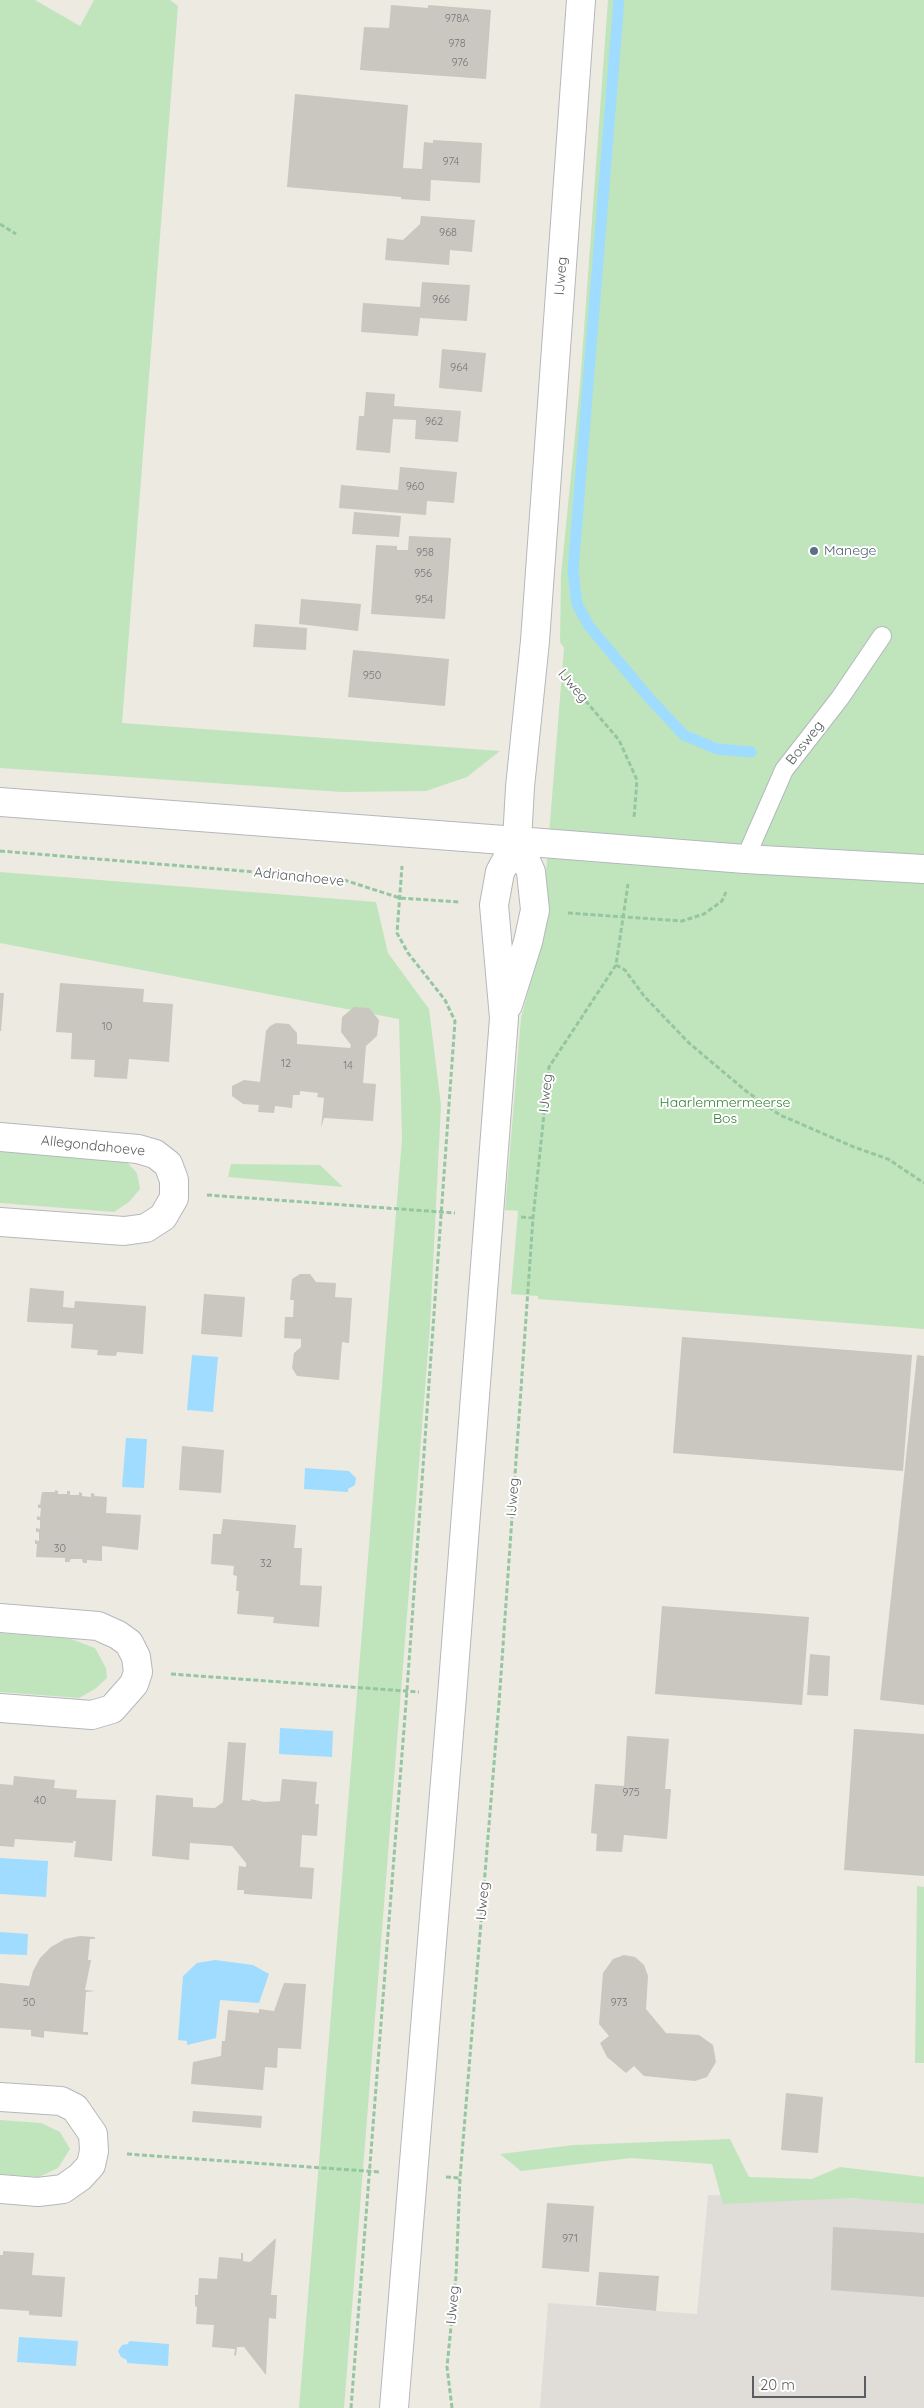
<!DOCTYPE html>
<style>
body{margin:0}
#map{position:relative;width:924px;height:2408px;overflow:hidden;background:#edeae1;font-family:Quicksand,sans-serif}
canvas{display:block}
.scale{position:absolute;left:752px;top:2376px;width:114px;height:22px;box-sizing:border-box;border:2px solid #5a5e62;border-top:0;padding-left:6px;font-size:15px;line-height:18px;white-space:nowrap;color:#5a5e62;-webkit-text-stroke:4px #fff;paint-order:stroke}
</style>
<div id="map">
<canvas width="924" height="2408"></canvas>
<div class="scale">20 m</div>
</div>
<script>
const c = document.querySelector('canvas').getContext('2d');
c.lineJoin = 'round';
function paint(path, color) { c.fillStyle = color; c.fill(path, 'evenodd'); }
const toPath = rows => new Path2D(rows.map(r => 'M' + r).join(''));
function trace(path, color, width, dash) { c.strokeStyle = color; c.lineWidth = width; c.lineCap = dash ? 'butt' : 'round'; c.setLineDash(dash || []); c.stroke(path); }
function drawText(font, color, halo, rows, align = 'center') {
  c.font = font + ' Quicksand,sans-serif'; c.lineWidth = 4; c.setLineDash([]); c.textBaseline = 'middle'; c.strokeStyle = halo; c.fillStyle = color; for (const [text, x, y, turn = 0] of rows) {
    c.save(); c.translate(x, y); c.rotate((+turn || 0) * Math.PI / 180); c.textAlign = isNaN(turn) ? turn : align; if (halo) c.strokeText(text, 0, 0); c.fillText(text, 0, 0); c.restore();
  }
}
paint(toPath([
 [708,2195,924,2200,924,2408,540,2408,548,2303,697,2314]
]), '#e0ddd9');
paint(toPath([
 [0,0,35,0,80,26,94,0,170,0,178,6,122,723,500,751,467,777,426,791,341,792,0,768],
 [608,0,924,0,924,1329,538,1299,538,1296,511,1294,518,1211,505,1210,521,1018,540,946,564,648,560,642,561,575,580,385],
 [0,872,376,902,388,953,429,1009,441,1105,430,1326,344,2408,299,2408,402,1139,399,1019,0,943],
 [0,1146,120,1155,137,1173,140,1189,129,1202,114,1212,0,1203],
 [231,1164,320,1165,343,1187,228,1177],
 [0,1633,71,1639,95,1648,106,1668,107,1678,95,1689,79,1698,0,1692],
 [917,1886,924,1887,924,2063,915,2063],
 [0,2120,41,2123,60,2132,70,2149,58,2168,39,2177,0,2174],
 [730,2139,749,2177,812,2179,840,2167,924,2177,924,2204,851,2198,723,2204,712,2164,631,2158,521,2171,500,2154,574,2145]
]), '#c0e5bd');
paint(toPath([
 [192,1355,218,1357,213,1412,187,1410],
 [126,1438,147,1439,144,1488,122,1487],
 [305,1468,349,1471,356,1478,355,1485,348,1489,348,1492,304,1489],
 [280,1728,333,1731,332,1757,279,1754],
 [0,1858,48,1861,46,1897,0,1894],
 [0,1932,28,1934,27,1955,0,1954],
 [215,1960,253,1965,269,1974,259,2003,220,2000,216,2038,187,2045,187,2041,178,2040,183,1976,197,1963],
 [19,2337,78,2341,76,2366,17,2362],
 [129,2341,169,2344,168,2366,127,2363,127,2360,121,2357,118,2351,122,2345,128,2344]
]), '#9fdcff');
trace(toPath([
 [619,0,573,571,577,604,589,626,650,699,684,735,717,749,751,752]
]), '#9fdcff', 11);
paint(toPath([
 [391,5,428,8,428,5,491,10,486,79,360,70,364,27,389,28],
 [295,94,408,105,403,168,422,169,424,142,433,143,433,140,482,143,480,183,431,180,430,201,401,199,401,197,287,187],
 [421,216,475,220,472,252,450,250,449,265,385,260,387,238,403,240,420,224],
 [422,282,470,285,467,321,420,318,418,336,361,332,363,303,420,307],
 [442,349,486,353,482,392,439,388],
 [366,392,395,394,394,406,461,411,458,442,415,439,416,420,393,419,390,453,356,450,359,416,364,416],
 [400,467,457,472,454,503,427,501,426,515,339,508,341,485,398,490],
 [354,512,401,516,399,537,352,534],
 [409,536,451,538,445,619,371,614,376,545,397,546,397,550,408,550],
 [301,599,361,604,358,631,299,624],
 [255,624,307,628,306,650,253,647],
 [353,650,449,659,445,706,348,697],
 [60,983,144,989,143,1002,173,1004,169,1062,129,1059,127,1079,94,1077,95,1060,71,1059,72,1033,56,1032],
 [0,993,4,993,1,1031,0,1031],
 [354,1007,369,1008,379,1020,377,1036,366,1046,363,1083,376,1084,373,1121,324,1118,321,1128,324,1098,317,1097,318,1093,300,1091,300,1095,293,1095,292,1108,275,1106,274,1113,258,1112,259,1105,243,1104,232,1096,232,1086,244,1080,260,1082,266,1031,270,1026,276,1023,289,1024,297,1033,297,1044,350,1048,351,1045,341,1032,342,1017],
 [300,1274,310,1274,316,1282,336,1283,335,1297,352,1298,349,1343,342,1342,339,1380,297,1376,292,1368,294,1353,301,1347,301,1339,284,1338,285,1317,293,1317,294,1300,290,1300,292,1279],
 [30,1288,64,1291,63,1307,74,1308,75,1301,146,1306,143,1354,117,1352,116,1356,97,1355,98,1350,71,1348,73,1324,27,1322],
 [204,1294,245,1297,242,1337,201,1334],
 [682,1337,912,1355,903,1471,673,1453],
 [917,1355,924,1356,924,1705,880,1700],
 [182,1446,224,1450,221,1493,179,1490],
 [55,1490,58,1491,58,1494,67,1494,67,1491,70,1491,70,1495,79,1495,79,1492,82,1493,82,1496,91,1497,91,1493,95,1494,94,1496,107,1497,106,1513,141,1515,138,1550,102,1546,102,1561,87,1560,87,1563,83,1563,82,1559,71,1559,69,1562,65,1562,65,1558,36,1557,37,1544,35,1544,35,1540,39,1541,39,1532,36,1532,36,1528,40,1529,40,1520,37,1520,37,1516,40,1517,41,1508,38,1508,38,1504,40,1505,42,1492,55,1492],
 [223,1519,296,1525,294,1548,302,1548,300,1585,322,1586,319,1627,273,1623,274,1617,237,1614,239,1591,236,1591,237,1576,233,1575,234,1566,211,1564,213,1534,221,1534],
 [662,1606,809,1617,802,1705,655,1694],
 [810,1654,830,1656,828,1696,807,1695],
 [854,1729,924,1734,924,1876,844,1870],
 [627,1736,669,1739,665,1789,671,1789,667,1839,624,1835,622,1852,596,1851,597,1834,591,1833,595,1784,624,1786],
 [228,1742,246,1743,242,1800,251,1801,250,1799,264,1802,280,1801,282,1779,317,1782,315,1804,319,1804,317,1836,302,1835,300,1867,314,1868,312,1899,244,1894,244,1890,237,1890,239,1866,246,1867,246,1863,232,1846,190,1843,189,1860,152,1856,156,1795,193,1798,193,1807,215,1808,223,1802],
 [14,1776,55,1780,54,1788,77,1790,76,1798,116,1800,112,1861,74,1857,76,1841,73,1841,73,1843,15,1839,14,1847,0,1846,0,1784,13,1785],
 [80,1936,95,1937,95,1939,90,1939,88,1960,91,1960,85,1990,95,1991,86,1992,83,2032,88,2032,88,2035,44,2031,44,2038,31,2036,31,2030,0,2028,0,1983,29,1986,33,1971,40,1958,51,1947,65,1939],
 [624,1955,635,1957,644,1965,648,1976,646,2009,666,2033,699,2035,713,2045,716,2062,707,2077,695,2081,644,2076,634,2066,626,2073,607,2057,600,2043,609,2036,599,2024,603,1973,613,1959],
 [284,1983,306,1984,301,2049,278,2048,277,2068,265,2067,263,2090,191,2084,193,2062,221,2056,222,2041,225,2041,228,2010,259,2013,259,2009,274,2011],
 [786,2093,823,2097,818,2153,781,2150],
 [193,2111,262,2116,261,2128,192,2122],
 [547,2203,594,2206,589,2272,542,2268],
 [833,2227,924,2233,924,2297,831,2290],
 [276,2238,271,2295,277,2295,276,2319,269,2318,266,2375,244,2347,237,2347,236,2356,234,2355,235,2349,212,2347,214,2325,196,2324,197,2307,195,2306,195,2295,198,2295,199,2278,217,2279,219,2257,241,2259,241,2253,243,2253,243,2261,250,2262],
 [3,2251,34,2253,32,2275,65,2277,62,2317,29,2315,29,2311,0,2309,0,2255,3,2255],
 [599,2272,659,2276,656,2311,596,2305]
]), '#cac6c0');
const service = toPath([
 [745,859,784,770,840,698,882,636]
]);
const minor = toPath([
 [581,0,535,641,520,787,517,841,745,859,924,869],
 [0,1137,138,1149,155,1154,168,1164,174,1180,174,1198,163,1217,146,1228,124,1231,0,1222],
 [0,1618,98,1626,118,1635,129,1643,136,1657,138,1672,134,1684,112,1709,92,1715,0,1708],
 [0,2097,61,2101,75,2108,93,2134,94,2151,91,2165,80,2177,63,2189,38,2192,0,2189]
]);
const tertiary = toPath([
 [0,802,517,841],
 [508,1005,528,942,535,910,531,872,517,841],
 [394,2408,452,1696,504,1018,494,905,500,872,517,841]
]);
trace(service, '#b4b8bc', 20);
trace(minor, '#b4b8bc', 30);
trace(tertiary, '#b4b8bc', 30);
trace(toPath([
 [0,224,16,234],
 [566,678,619,740,637,780,634,818],
 [0,851,341,879,400,898,460,902],
 [568,913,682,921,704,914,722,901,726,892],
 [616,965,625,970,644,996,689,1043,746,1091,780,1115,854,1147,888,1159,924,1183],
 [207,1195,455,1213],
 [521,1217,533,1218],
 [171,1674,419,1692],
 [127,2154,380,2172],
 [446,2177,460,2178],
 [351,2408,407,1690,455,1021,445,1000,408,953,397,933,402,866],
 [452,2408,447,2367,456,2276,460,2178,499,1703,533,1218,549,1067,616,965,628,884]
]), '#96c6a1', 3, [5, 2.5]);
trace(service, '#fff', 18);
trace(minor, '#fff', 28);
trace(tertiary, '#fff', 28);
for (const [x, y, r, color] of [
 [814,551,5,"#5c6f8a"]
]) { const dot = new Path2D(); dot.arc(x, y, r, 0, 2 * Math.PI); c.fillStyle = color; c.fill(dot); trace(dot, '#fff', 2); }
drawText('11px', '#76787a', null, [
 ["978A",457,19],
 ["978",457,44],
 ["976",460,63],
 ["974",451,162],
 ["968",448,233],
 ["966",441,300],
 ["964",459,368],
 ["962",434,422],
 ["960",415,487],
 ["958",425,553],
 ["956",423,574],
 ["954",424,600],
 ["950",372,676],
 ["10",107,1027],
 ["12",286,1064],
 ["14",348,1066],
 ["30",60,1549],
 ["32",266,1564],
 ["975",631,1793],
 ["40",40,1801],
 ["50",29,2003],
 ["973",619,2003],
 ["971",570,2239]
]);
drawText('14px', '#5a5e62', '#fff', [
 ["IJweg",561,276,-86],
 ["IJweg",573,686,50],
 ["Bosweg",805,743,-52],
 ["Adrianahoeve",299,877,6],
 ["IJweg",546,1093,-84],
 ["Allegondahoeve",93,1146,6],
 ["IJweg",513,1497,-86],
 ["IJweg",483,1901,-85],
 ["IJweg",453,2305,-85]
]);
drawText('14px', '#4e5e75', '#fff', [
 ["Manege",824,551]
], 'left');
drawText('14px', '#348133', '#fff', [
 ["Haarlemmermeerse",725,1103],
 ["Bos",725,1119]
]);
</script>
